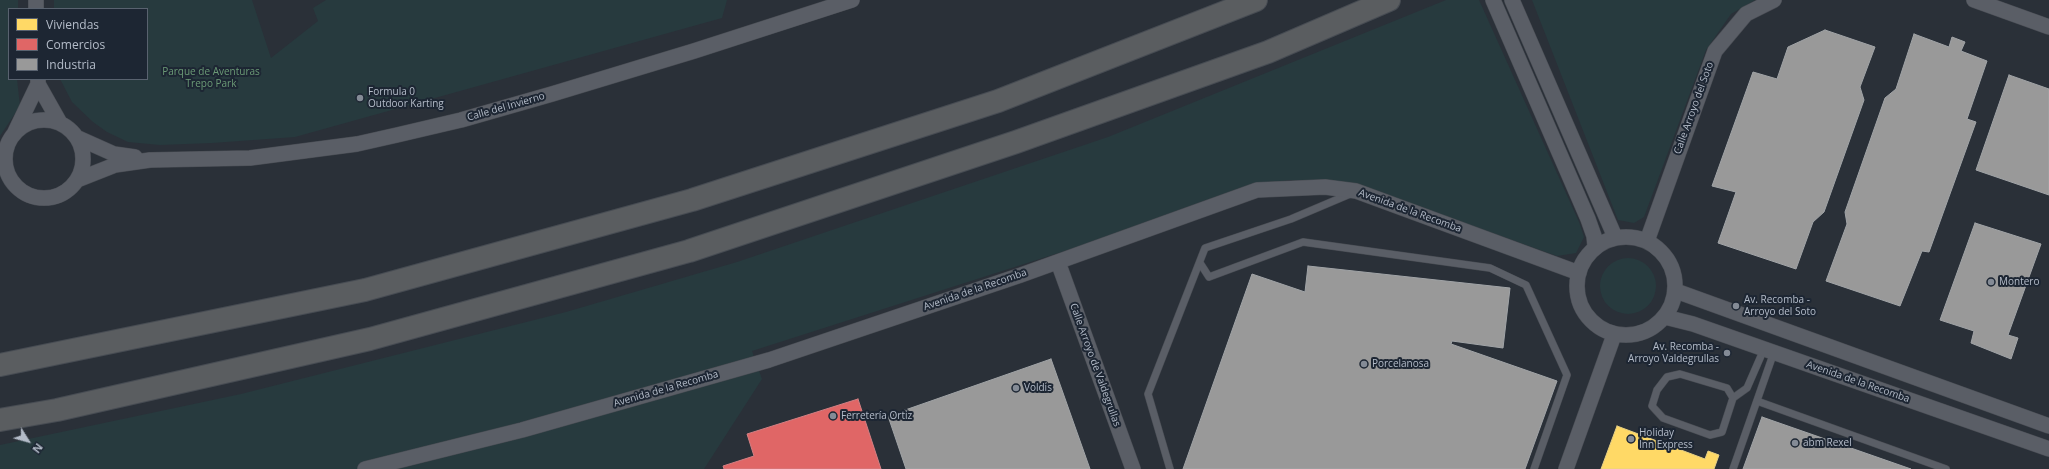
<!DOCTYPE html>
<meta charset="utf-8">
<style>
body{margin:0}
#map{position:relative;width:2049px;height:469px;overflow:hidden;background:#2a3038;font-family:"Open Sans",sans-serif}
canvas{display:block}
.legend{position:absolute;left:8px;top:8px;width:140px;height:72px;box-sizing:border-box;background:#1d2633;border:1px solid #59626f;margin:0;padding:5px 7px;list-style:none;font-size:12px;color:#b4bcc9}
.legend li{display:flex;align-items:center;gap:8px;height:20px}
.legend b{width:20px;border:1px solid #59626f}
.north{position:absolute;left:8px;top:421px;width:40px;height:40px;-webkit-text-stroke:3px #1d2633;paint-order:stroke;rotate:127deg;font-size:11px;font-weight:700;line-height:16px;text-align:center;color:#b4bcc9}
.north::after{content:'';display:block;margin:auto;width:14px;height:18px;background:#b4bcc9;clip-path:polygon(50% 0,100% 100%,50% 72%,0 100%)}
</style>
<div id="map">
<canvas width="2049" height="469"></canvas>
<ul class="legend">
<li><b style="height:11px;background:#ffd966"></b>Viviendas</li>
<li><b style="height:11px;background:#e06666"></b>Comercios</li>
<li><b style="height:11px;background:#999"></b>Industria</li>
</ul>
<div class="north">N</div>
</div>
<script>
const c = document.querySelector('canvas').getContext('2d');
c.lineJoin = 'round';
function paint(path, color) { c.fillStyle = color; c.fill(path, 'evenodd'); }
const toPath = rows => new Path2D(rows.map(r => 'M' + r).join(''));
function trace(path, color, width, dash) { c.strokeStyle = color; c.lineWidth = width; c.lineCap = dash ? 'butt' : 'round'; c.setLineDash(dash || []); c.stroke(path); }
function drawText(font, color, halo, rows, align = 'center') {
  c.font = font + ' "Open Sans",sans-serif'; c.lineWidth = 4; c.setLineDash([]); c.textBaseline = 'middle'; c.strokeStyle = halo; c.fillStyle = color; for (const [text, x, y, turn = 0] of rows) {
    c.save(); c.translate(x, y); c.rotate((+turn || 0) * Math.PI / 180); c.textAlign = isNaN(turn) ? turn : align; if (halo) c.strokeText(text, 0, 0); c.fillText(text, 0, 0); c.restore();
  }
}
paint(toPath([
 [0,0,18,0,18,9,9,9,9,79,17,79,20,106,0,136],
 [54,0,252,0,271,58,318,21,313,8,326,0,727,0,722,18,295,137,212,143,160,145,128,142,107,132,93,122,72,102,60,79,147,79,147,9,54,9],
 [1446,0,1479,0,1579,222,1584,237,1576,253,1557,256,1360,186,1290,180,1246,186,1074,248,752,351,762,379,704,469,0,469,0,445,241,394,566,312,737,262,1108,137],
 [1532,0,1755,0,1731,14,1706,50,1644,217,1634,223,1618,220],
 '1600 286a28 28 0 1 1 56 0a28 28 0 1 1-56 0Z'
]), '#273a3e');
const homes = toPath([
 [1617,426,1705,459,1708,451,1719,455,1714,469,1601,469,1617,426]
]);
paint(homes, '#ffd966');
trace(homes, '#e8d084', 1);
const shops = toPath([
 [858,399,881,469,724,469,723,466,754,456,747,434,858,399]
]);
paint(shops, '#e06666');
trace(shops, '#d38084', 1);
const industry = toPath([
 [1825,30,1875,47,1860,87,1864,100,1824,212,1813,222,1796,269,1718,243,1736,192,1712,186,1753,72,1777,79,1788,47,1825,30],
 [1914,34,1949,47,1952,37,1965,42,1961,51,1987,61,1967,119,1976,122,1929,252,1922,251,1900,306,1826,281,1847,224,1845,212,1885,98,1896,89,1914,34],
 [2009,75,2049,89,2049,195,1976,170,2009,75],
 [1975,223,2041,244,2008,335,2018,338,2011,359,1971,343,1974,331,1940,320,1975,223],
 [1308,266,1510,288,1503,348,1452,341,1451,344,1557,381,1525,469,1183,469,1252,274,1305,292,1308,266],
 [1051,359,1090,469,906,469,888,416,1051,359],
 [1762,417,1911,469,1743,469,1762,417]
]);
paint(industry, '#999');
trace(industry, '#a1a4a7', 1);
const lane = toPath([
 [1200,263,1209,277,1303,242,1490,268,1526,285,1567,375,1534,469],
 [1733,398,1722,432,1710,435,1663,418,1652,406,1657,390,1667,377,1680,374,1727,388,1733,398,1747,388,1764,349],
 [1757,401,1946,469],
 [1170,469,1148,394,1205,248,1291,219,1350,194],
 [1733,469,1774,352]
]);
const street = toPath([
 [1493,0,1588,219,1594,236,1595,247],
 [1512,0,1615,237],
 [1974,0,2049,27],
 [36,9,36,0],
 [38,79,38,84,60,123],
 '5 159a39 39 0 1 1 78 0a39 39 0 1 1-78 0Z',
 [15,132,38,84],
 [76,137,114,154,135,157],
 [77,180,115,165,150,160,250,158,357,144,397,135,461,120,552,94,694,51,852,0],
 '1577 286a49 49 0 1 1 98 0a49 49 0 1 1-98 0Z',
 [1647,241,1715,51,1746,14,1774,0],
 [1058,262,1133,469],
 [1676,291,2049,426],
 [1665,317,1693,324,2049,449],
 [365,469,522,430,769,360,1021,275,1257,190,1325,187,1356,191,1579,273],
 [1566,469,1614,335]
]);
const highway = toPath([
 [0,365,365,290,692,200,998,101,1256,0],
 [0,420,57,410,370,339,689,251,1016,142,1268,52,1389,0]
]);
trace(lane, '#484c53', 8);
trace(street, '#484c53', 16);
trace(highway, '#474c53', 24);
trace(lane, '#5a5e66', 7);
trace(street, '#5a5e66', 15);
trace(highway, '#5a5d60', 22);
for (const [x, y, r, color] of [
 [360,98,4,"#848b96"],
 [1991,282,4,"#848b96"],
 [1736,306,4,"#848b96"],
 [1727,353,4,"#848b96"],
 [1364,364,4,"#848b96"],
 [1016,388,4,"#848b96"],
 [833,416,4,"#848b96"],
 [1631,439,4,"#848b96"],
 [1795,443,4,"#848b96"]
]) { const dot = new Path2D(); dot.arc(x, y, r, 0, 2 * Math.PI); c.fillStyle = color; c.fill(dot); trace(dot, '#1d2633', 1.5); }
drawText('10px', '#6b9a76', '#1d2633', [
 ["Parque de Aventuras",211,72],
 ["Trepo Park",211,84]
]);
drawText('10px', '#b4bcc9', '#1d2633', [
 ["Formula 0",368,92],
 ["Outdoor Karting",368,104],
 ["Montero",1999,282],
 ["Av. Recomba -",1744,300],
 ["Arroyo del Soto",1744,312],
 ["Av. Recomba -",1719,347,"right"],
 ["Arroyo Valdegrullas",1719,359,"right"],
 ["Porcelanosa",1372,364],
 ["Voldis",1024,388],
 ["Ferretería Ortiz",841,416],
 ["Holiday",1639,433],
 ["Inn Express",1639,445],
 ["abm Rexel",1803,443]
], 'left');
drawText('10px', '#b4bcc9', '#1d2633', [
 ["Calle del Invierno",506,107,-16],
 ["Calle Arroyo del Soto",1694,108,-70],
 ["Avenida de la Recomba",1410,211,20],
 ["Avenida de la Recomba",975,290,-19],
 ["Calle Arroyo de Valdegrullas",1095,365,70],
 ["Avenida de la Recomba",1858,382,19],
 ["Avenida de la Recomba",666,389,-16]
]);
</script>
